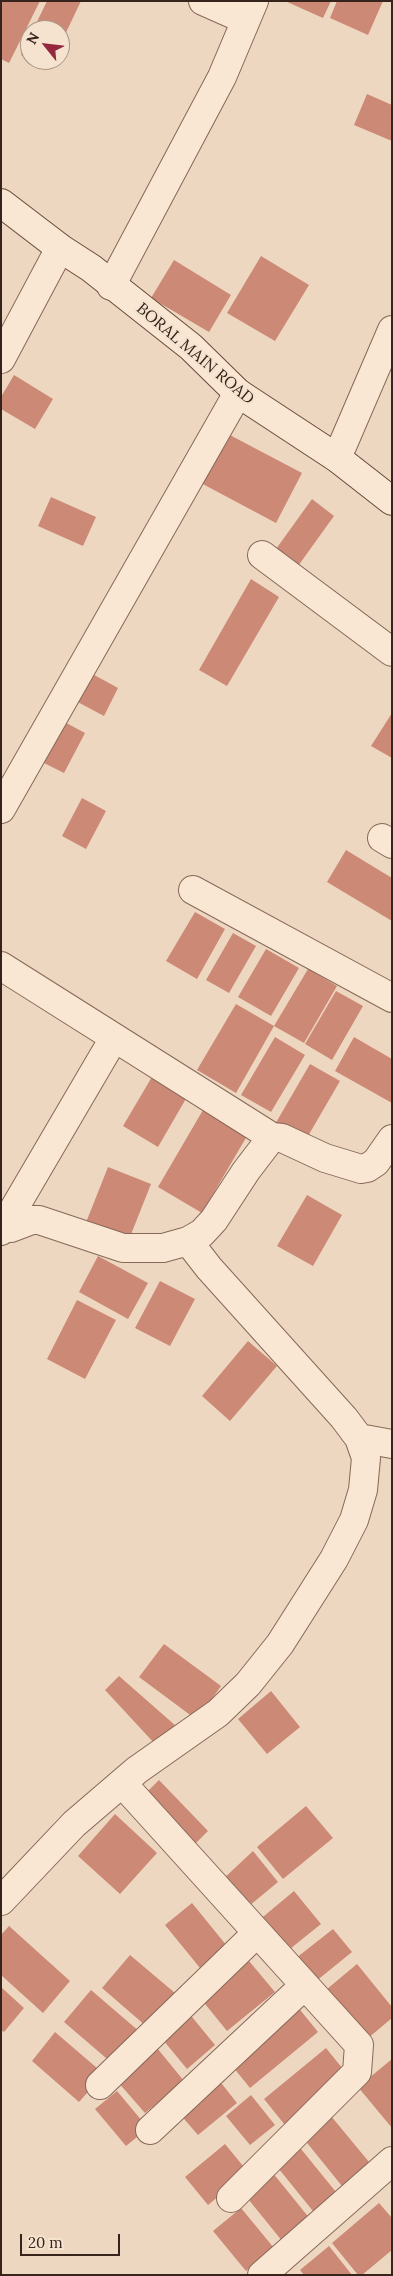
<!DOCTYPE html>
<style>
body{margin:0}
#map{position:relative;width:393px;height:2276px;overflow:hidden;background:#eed7c0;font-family:Lora,serif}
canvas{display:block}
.frame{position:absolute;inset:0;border:2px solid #36241c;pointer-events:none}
.north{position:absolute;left:20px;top:20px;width:50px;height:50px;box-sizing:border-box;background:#f5e3cf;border:1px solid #a99787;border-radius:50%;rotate:299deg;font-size:14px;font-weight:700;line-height:20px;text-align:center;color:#36241c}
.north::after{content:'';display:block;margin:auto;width:18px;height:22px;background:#95283e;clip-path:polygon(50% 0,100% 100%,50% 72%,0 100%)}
.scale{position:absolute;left:20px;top:2234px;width:100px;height:22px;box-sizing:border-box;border:2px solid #36241c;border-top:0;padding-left:6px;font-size:15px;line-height:18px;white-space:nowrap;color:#36241c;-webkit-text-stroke:4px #f5e3cf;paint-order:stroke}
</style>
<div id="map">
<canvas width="393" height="2276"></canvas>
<div class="frame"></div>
<div class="north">N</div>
<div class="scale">20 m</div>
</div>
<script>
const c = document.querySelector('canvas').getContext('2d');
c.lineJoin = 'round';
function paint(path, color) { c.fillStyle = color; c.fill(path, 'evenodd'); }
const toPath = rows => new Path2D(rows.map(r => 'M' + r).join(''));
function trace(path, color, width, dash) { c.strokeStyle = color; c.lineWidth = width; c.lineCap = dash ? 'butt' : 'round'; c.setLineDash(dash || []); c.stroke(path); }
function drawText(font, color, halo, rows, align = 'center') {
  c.font = font + ' Lora,serif'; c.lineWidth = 4.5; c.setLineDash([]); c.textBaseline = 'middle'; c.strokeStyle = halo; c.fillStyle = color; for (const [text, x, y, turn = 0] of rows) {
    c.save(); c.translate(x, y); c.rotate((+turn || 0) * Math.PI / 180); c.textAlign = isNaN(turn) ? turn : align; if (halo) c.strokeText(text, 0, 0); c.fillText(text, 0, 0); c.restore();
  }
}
paint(toPath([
 [3,1,40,1,9,63,1,59,1,5],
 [47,1,81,1,60,45,60,30,33,30],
 [285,1,331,1,323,18],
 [337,1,383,1,368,35,330,18],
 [30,36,30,59,21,55],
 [31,60,53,60,49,69],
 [367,94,392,105,392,141,354,125],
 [261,256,309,285,275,341,227,313],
 [174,260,231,295,209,332,151,298],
 [14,375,53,399,35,429,1,409,1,397],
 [226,433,302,473,276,523,199,482],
 [51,497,96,517,83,546,38,526],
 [312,499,334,516,293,573,271,556],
 [251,579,279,597,227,686,199,670],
 [87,671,118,688,104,716,72,699],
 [392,713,392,758,371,746],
 [57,718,85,733,64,773,36,759],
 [82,798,106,811,86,849,62,836],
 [346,850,392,878,392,921,327,882],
 [195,912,225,929,197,979,166,961],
 [233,933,256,946,229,993,206,980],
 [266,949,299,968,271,1016,238,997],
 [308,969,337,986,304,1043,274,1026,236,1093,197,1070,236,1004,274,1026],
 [336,991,363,1006,332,1060,305,1044],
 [275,1037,305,1055,271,1112,241,1095],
 [354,1037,392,1059,392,1103,335,1071],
 [310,1064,340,1081,304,1143,274,1126],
 [156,1070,191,1090,158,1147,123,1126],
 [203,1110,247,1136,202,1213,158,1187],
 [108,1167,151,1184,126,1247,83,1230],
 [307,1195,342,1215,313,1266,277,1246],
 [98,1256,148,1283,128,1319,79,1292],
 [160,1281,195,1299,170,1346,135,1328],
 [77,1300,116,1320,85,1379,47,1359],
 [248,1341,277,1366,230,1421,202,1396],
 [164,1644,221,1686,197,1720,139,1677],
 [119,1676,176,1726,155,1744,105,1690],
 [271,1691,300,1727,267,1754,238,1719],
 [159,1780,208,1831,191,1848,142,1797],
 [306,1806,333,1838,283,1879,257,1847],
 [115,1814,157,1853,120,1894,78,1856],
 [253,1851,278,1882,243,1911,221,1881],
 [294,1891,321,1924,285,1953,258,1921],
 [192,1903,227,1946,200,1968,165,1925],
 [9,1926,70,1981,43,2013,1,1975,1,1935],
 [333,1929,352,1952,310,1986,291,1962],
 [130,1955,175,1993,146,2026,102,1988],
 [244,1955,275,1992,227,2031,197,1994],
 [357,1964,392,2007,392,2018,361,2044,321,1994],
 [1,1987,24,2008,4,2032,1,2030],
 [91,1990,140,2032,113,2064,64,2022],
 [297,2006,318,2032,250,2088,229,2062],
 [188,2012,215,2045,187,2069,159,2035],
 [55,2032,104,2074,79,2102,32,2061],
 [157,2048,184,2081,145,2113,117,2081],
 [326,2048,347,2074,285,2125,264,2099],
 [392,2059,392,2128,358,2087],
 [218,2079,237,2103,198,2135,178,2112],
 [117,2091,148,2128,126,2146,95,2109],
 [251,2095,275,2125,250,2145,226,2116],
 [331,2116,374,2168,346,2191,304,2139],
 [225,2144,248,2172,208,2205,185,2177],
 [297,2144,340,2197,317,2216,274,2163],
 [268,2167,315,2225,287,2247,240,2189],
 [379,2203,392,2218,392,2250,362,2275,358,2275,332,2243],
 [241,2208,274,2248,246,2271,213,2231],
 [329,2246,352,2275,304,2275,300,2270]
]), '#cc8975');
const street = toPath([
 [203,1,246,20],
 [111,286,222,77,254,1],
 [1,359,60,248],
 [337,458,392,330],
 [262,555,392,652],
 [1,809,238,393],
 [382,838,392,844],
 [193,890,392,998],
 [1,966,272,1137],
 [1,1228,11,1228,32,1220,39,1220,123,1248,163,1248,188,1241,202,1233,214,1220,246,1171,272,1137,282,1138,325,1158,361,1169,367,1168,376,1162,392,1139],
 [1,1231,114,1038],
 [359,1438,392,1444],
 [122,1783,359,2045,357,2072,231,2198],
 [1,1901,74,1824,137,1770,218,1713,248,1684,280,1644,334,1559,354,1520,363,1490,366,1458,359,1438,344,1418,209,1268,188,1241],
 [100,2085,257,1933],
 [150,2130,305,1985],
 [262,2275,392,2161]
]);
const secondary = toPath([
 [1,203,60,248,91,268,191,347,238,393,337,458,392,501]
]);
trace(street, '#866858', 30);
trace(secondary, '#68493b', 30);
trace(street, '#f9e6d3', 28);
trace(secondary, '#f9e6d3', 28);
drawText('16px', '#36241c', '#f5e3cf', [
 ["BORAL MAIN ROAD",195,354,40]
]);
</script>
